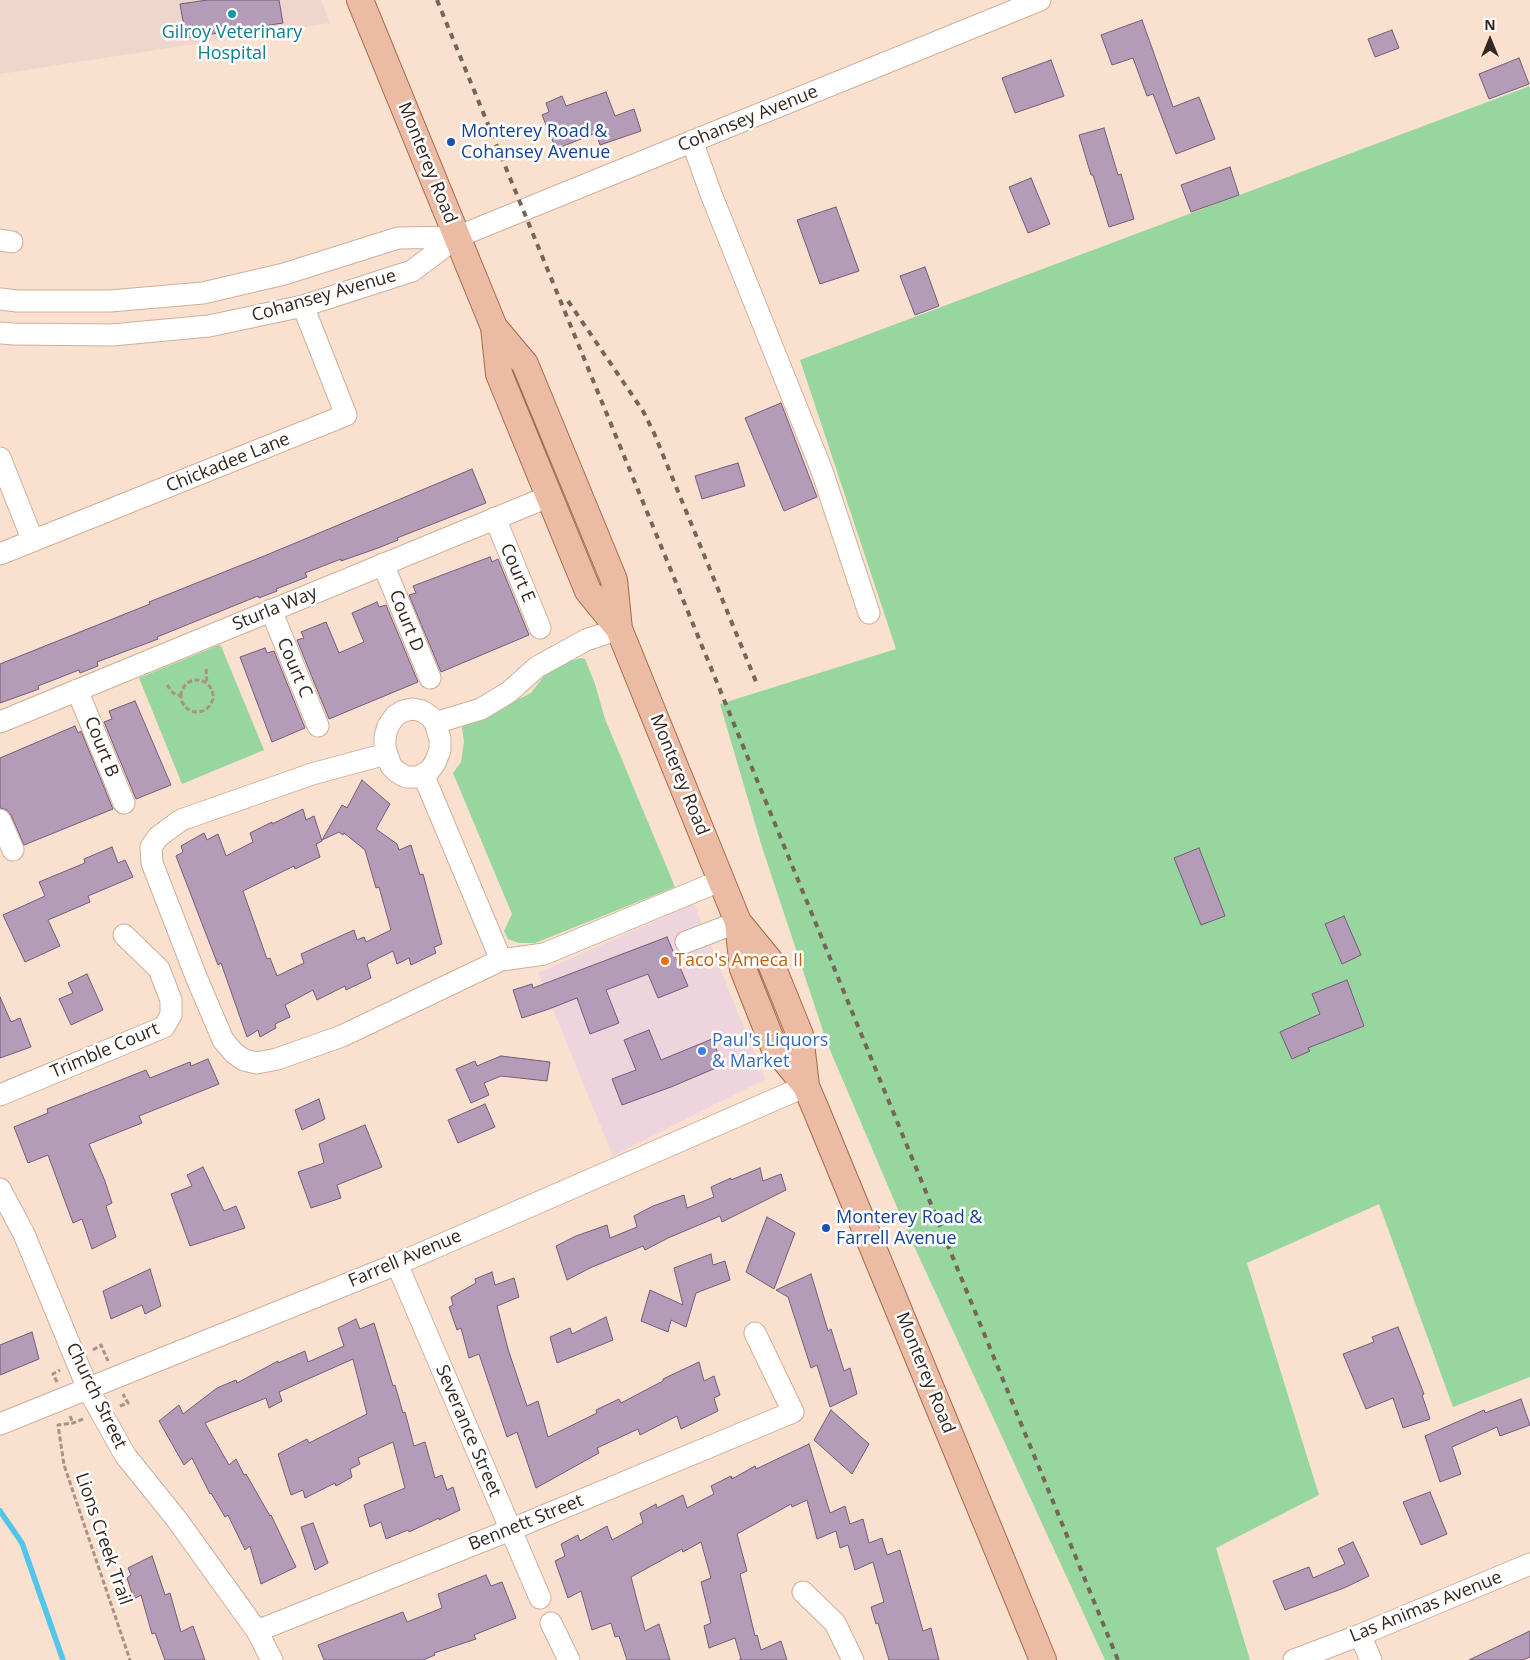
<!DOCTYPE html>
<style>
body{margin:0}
#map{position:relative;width:1530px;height:1660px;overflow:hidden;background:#fae0ce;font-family:"Open Sans",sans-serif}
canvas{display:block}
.north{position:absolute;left:1465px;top:15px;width:50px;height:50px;-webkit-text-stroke:4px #fff;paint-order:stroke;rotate:0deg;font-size:14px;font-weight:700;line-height:20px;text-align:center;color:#34271f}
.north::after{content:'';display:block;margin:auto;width:18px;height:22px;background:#34271f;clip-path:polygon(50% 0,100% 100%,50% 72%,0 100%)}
</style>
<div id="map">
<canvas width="1530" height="1660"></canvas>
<div class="north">N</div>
</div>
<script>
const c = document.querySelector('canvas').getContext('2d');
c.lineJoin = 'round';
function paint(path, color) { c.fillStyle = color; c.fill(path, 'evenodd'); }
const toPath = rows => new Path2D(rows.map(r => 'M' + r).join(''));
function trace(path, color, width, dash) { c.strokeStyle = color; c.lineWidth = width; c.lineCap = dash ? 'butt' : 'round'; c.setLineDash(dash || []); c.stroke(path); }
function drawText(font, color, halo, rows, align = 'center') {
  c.font = font + ' "Open Sans",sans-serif'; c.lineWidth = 5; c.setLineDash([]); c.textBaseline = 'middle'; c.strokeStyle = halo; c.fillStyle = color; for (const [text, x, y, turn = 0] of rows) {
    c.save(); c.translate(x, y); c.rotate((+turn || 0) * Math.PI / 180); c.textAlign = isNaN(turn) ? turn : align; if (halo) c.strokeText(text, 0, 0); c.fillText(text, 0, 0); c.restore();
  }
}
paint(toPath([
 [694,904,765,1079,613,1156,538,973]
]), '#edd4dd');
paint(toPath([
 [0,0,321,0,330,23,0,74]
]), '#eed6cc');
paint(toPath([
 [1530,86,1530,1377,1453,1407,1379,1204,1247,1263,1319,1495,1216,1548,1250,1660,1105,1660,908,1233,827,1043,762,847,720,704,896,649,800,360],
 [219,645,221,646,264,750,182,784,139,678],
 [581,658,585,659,595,684,605,719,675,887,535,943,519,943,508,939,504,931,512,914,453,773,461,762,464,742,461,720,499,709,531,693,544,676,561,664]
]), '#97d69e');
trace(toPath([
 [0,1511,22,1543,63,1660]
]), '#50c6ea', 5.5);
const building = toPath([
 [207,0,279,0,283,23,186,38,180,4,207,0],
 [1142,20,1173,107,1199,97,1215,139,1176,154,1153,94,1147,96,1133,58,1112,65,1101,35,1142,20],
 [1392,30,1399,48,1375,57,1368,39,1392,30],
 [1519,58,1529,84,1489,99,1479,74,1519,58],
 [1051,60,1064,96,1015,113,1002,78,1051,60],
 [606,92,615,116,634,109,641,131,600,145,596,133,556,149,542,115,549,112,546,103,562,96,566,106,606,92],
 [1104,128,1118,175,1121,174,1134,219,1109,227,1093,175,1091,175,1079,135,1104,128],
 [1230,167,1239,195,1191,212,1181,185,1230,167],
 [1031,178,1050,224,1028,233,1009,187,1031,178],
 [836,207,859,271,820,284,797,220,836,207],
 [925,267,939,306,915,315,900,276,925,267],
 [781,403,817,497,784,511,745,418,781,403],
 [738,463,745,486,702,499,695,476,738,463],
 [472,469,486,503,397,538,398,540,378,548,341,561,341,559,305,573,307,577,276,589,277,591,259,598,258,596,157,637,158,639,97,662,98,666,80,673,79,670,38,686,39,689,0,703,0,664,150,604,149,602,269,554,472,469],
 [490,557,492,562,498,559,529,635,441,672,409,595,416,593,413,586,490,557],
 [377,602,379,607,386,605,418,682,329,719,297,640,304,638,301,632,326,622,339,653,364,642,352,613,377,602],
 [265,648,267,653,274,651,305,728,272,742,240,657,265,648],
 [135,701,171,785,136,799,104,722,112,719,109,711,135,701],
 [75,726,78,733,81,731,113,809,24,845,11,815,7,810,0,808,0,758,75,726],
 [362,780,390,804,376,829,397,844,399,850,411,845,420,875,423,874,442,944,434,947,436,953,411,965,409,958,397,964,393,951,367,964,371,978,346,990,345,986,317,1000,313,990,285,1005,290,1017,275,1024,276,1028,260,1037,258,1030,247,1037,221,963,218,965,176,856,183,852,181,846,204,833,207,840,218,834,226,856,253,842,250,833,272,822,272,824,303,809,306,820,314,816,322,841,316,844,320,857,295,869,294,866,243,891,267,959,270,958,277,976,304,963,301,954,354,930,357,940,364,937,366,942,391,930,379,887,376,888,365,850,344,833,343,835,339,832,322,840,342,805,347,808,362,780],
 [112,847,118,863,125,860,133,877,88,896,90,902,48,920,60,946,25,962,3,915,45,896,39,882,85,863,84,859,112,847],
 [1199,848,1225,916,1201,925,1174,858,1199,848],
 [1344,916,1361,955,1342,964,1325,924,1344,916],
 [667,937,688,986,658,998,648,974,606,990,619,1023,590,1034,577,998,549,1009,522,1018,513,990,532,984,533,988,667,937],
 [87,974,103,1010,71,1025,59,999,73,993,68,983,87,974],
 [1347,980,1364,1026,1308,1048,1310,1051,1292,1059,1280,1032,1320,1014,1312,994,1347,980],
 [0,997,11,1022,20,1018,31,1047,0,1058,0,997],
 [649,1030,661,1060,712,1039,723,1065,671,1087,622,1105,612,1079,636,1070,624,1040,649,1030],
 [501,1056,550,1062,547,1081,501,1076,484,1083,489,1095,471,1103,456,1069,475,1061,477,1066,501,1056],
 [208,1059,219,1084,139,1116,142,1123,89,1144,105,1181,112,1203,106,1206,116,1237,92,1249,82,1219,73,1223,48,1155,28,1163,14,1127,48,1113,47,1109,146,1070,150,1078,190,1062,191,1066,208,1059],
 [319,1099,325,1119,302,1130,295,1110,319,1099],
 [485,1104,495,1127,458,1143,448,1120,485,1104],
 [365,1125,382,1167,337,1185,341,1198,311,1208,298,1172,324,1163,319,1144,365,1125],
 [203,1167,224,1211,236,1206,245,1228,190,1246,171,1194,192,1186,187,1175,203,1167],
 [760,1168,763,1181,781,1174,786,1190,722,1222,720,1216,668,1238,645,1250,643,1246,590,1268,567,1280,556,1246,576,1236,607,1225,610,1238,637,1227,634,1216,653,1206,684,1195,687,1208,714,1197,711,1187,731,1178,731,1180,760,1168],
 [767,1217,795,1233,774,1289,746,1272,767,1217],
 [711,1254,713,1265,725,1261,730,1280,696,1293,686,1327,671,1320,668,1332,641,1321,650,1290,683,1305,674,1268,711,1254],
 [150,1269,161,1306,145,1314,142,1305,111,1319,103,1291,150,1269],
 [492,1272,495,1285,514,1278,519,1297,497,1306,508,1349,527,1406,538,1401,548,1437,597,1413,596,1410,619,1399,621,1403,663,1381,663,1379,699,1362,704,1381,714,1376,720,1395,714,1398,718,1411,681,1429,677,1416,640,1435,638,1429,597,1448,599,1453,536,1488,517,1432,507,1437,479,1354,469,1358,461,1328,457,1330,449,1307,453,1305,451,1297,476,1283,475,1279,492,1272],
 [811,1274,828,1331,831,1329,844,1371,850,1368,857,1394,830,1407,817,1365,811,1368,788,1297,776,1290,811,1274],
 [606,1317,613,1340,557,1363,550,1337,570,1328,572,1334,606,1317],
 [356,1319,360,1329,374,1323,393,1386,395,1385,403,1413,405,1412,414,1446,425,1442,435,1478,442,1475,447,1490,453,1487,460,1510,439,1520,439,1518,409,1532,408,1530,386,1539,381,1522,370,1527,364,1505,405,1488,393,1442,358,1458,360,1464,350,1469,352,1477,336,1486,335,1483,305,1498,303,1490,291,1495,278,1454,307,1439,309,1443,367,1414,353,1359,279,1392,282,1401,269,1408,266,1398,205,1423,229,1465,236,1459,244,1475,246,1474,270,1516,271,1515,296,1567,261,1584,250,1546,245,1550,228,1515,225,1517,211,1493,210,1494,192,1458,184,1465,159,1421,179,1405,183,1414,217,1388,236,1380,237,1383,278,1361,278,1363,305,1351,308,1362,344,1346,338,1328,356,1319],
 [1398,1327,1424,1394,1422,1395,1430,1419,1403,1428,1393,1398,1366,1409,1343,1354,1374,1342,1372,1337,1398,1327],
 [32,1332,39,1359,0,1375,0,1345,32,1332],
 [1521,1399,1530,1425,1500,1436,1497,1427,1452,1447,1461,1474,1440,1482,1425,1436,1484,1410,1485,1413,1521,1399],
 [831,1410,869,1444,852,1474,814,1440,831,1410],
 [809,1444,830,1513,845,1506,850,1524,863,1519,869,1543,882,1538,887,1555,900,1550,923,1631,931,1628,939,1660,889,1660,878,1623,876,1624,871,1607,884,1602,873,1562,855,1570,848,1545,840,1548,836,1531,817,1539,807,1500,792,1507,791,1504,737,1534,747,1571,740,1574,755,1636,757,1635,761,1650,781,1641,787,1660,739,1660,741,1659,735,1638,709,1648,704,1626,711,1623,701,1582,711,1578,701,1542,683,1552,682,1549,631,1577,645,1631,659,1624,670,1660,627,1660,619,1636,615,1637,611,1623,592,1630,581,1591,568,1598,555,1561,565,1556,561,1544,578,1535,580,1541,607,1526,612,1540,643,1523,640,1513,656,1504,657,1508,683,1495,687,1508,714,1494,711,1486,731,1476,732,1479,755,1466,756,1469,809,1444],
 [1430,1492,1447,1534,1421,1545,1403,1502,1430,1492],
 [313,1523,328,1563,315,1570,301,1527,313,1523],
 [1353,1542,1369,1576,1344,1588,1285,1610,1273,1581,1309,1567,1313,1578,1345,1564,1338,1549,1353,1542],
 [152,1556,165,1595,170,1593,181,1632,193,1626,205,1660,165,1660,155,1633,152,1634,141,1595,134,1599,127,1578,131,1575,128,1568,152,1556],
 [486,1575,491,1586,502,1582,516,1618,474,1635,476,1639,434,1653,435,1655,423,1660,324,1660,318,1645,403,1612,407,1622,442,1608,438,1594,486,1575],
 [1530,1631,1530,1657,1523,1660,1469,1660,1530,1631]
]);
paint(building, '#b49cb8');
trace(building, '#735d77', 1);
const minor = toPath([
 [692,141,711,194,822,471,869,613],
 [0,240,12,242],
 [0,299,17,301,110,301,203,293,284,274,398,238,457,237],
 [0,333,14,334,112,335,209,326,303,306,412,271,457,237,1040,0],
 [0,458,33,541],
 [495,518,540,628],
 [0,554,346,415,303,306],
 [383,564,430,678],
 [271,610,318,726],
 [77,690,124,803],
 [413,709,422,711,431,717,435,723,440,739,440,750,435,763,429,771,418,777,406,777,397,772,391,766,385,748,385,737,388,726,395,716,403,711,413,709],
 [0,722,550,496],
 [435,723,481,709,509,692,537,667,586,640,619,629],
 [386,754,312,774,181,820,158,837,151,847,152,863,197,979,223,1040,234,1053,244,1060,257,1063,277,1059,342,1036,501,960,544,954,722,880],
 [423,774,501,960],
 [0,820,13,850],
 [686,942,738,922],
 [0,1095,164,1027,171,1015,171,1000,159,969,124,935],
 [0,1189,24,1234,88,1389,125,1455,178,1521,257,1631,272,1660],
 [397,1264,540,1598],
 [0,1424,397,1264,806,1086],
 [803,1592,835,1623,853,1660],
 [551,1623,569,1660],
 [257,1631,510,1530,793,1412,755,1333],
 [1360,1635,1371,1660],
 [1294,1660,1360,1635,1530,1564]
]);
const major = toPath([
 [360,0,494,327,499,374,588,591,619,629],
 [494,327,525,364,614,580,619,629,738,922,743,969,774,1047,806,1086,819,1117,1043,1660],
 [738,922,770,961,800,1035,806,1086]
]);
trace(minor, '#cfaf9a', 23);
trace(major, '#a46a4d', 28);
trace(toPath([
 [206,669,207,684],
 '181 696a16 16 0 1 1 32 0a16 16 0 1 1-32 0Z',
 [167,685,173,693,181,696],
 [93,1350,101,1345,108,1361],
 [57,1382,53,1374,60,1370],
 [120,1406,128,1403,123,1394],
 [70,1416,73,1423],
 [83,1419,73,1423,58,1425,64,1465,130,1660]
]), '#a89386', 3, [5, 2.5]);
trace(minor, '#fff', 21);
trace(major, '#ecbba3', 26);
trace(toPath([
 [437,0,1118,1660],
 [568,301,643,411,654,433,757,684]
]), '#766559', 4, [6, 6]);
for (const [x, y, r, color] of [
 [232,14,5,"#0f9aa8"],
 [451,142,5,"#1a4fb4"],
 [665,961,5,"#e8710a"],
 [702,1051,5,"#3f7fe0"],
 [826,1228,5,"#1a4fb4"]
]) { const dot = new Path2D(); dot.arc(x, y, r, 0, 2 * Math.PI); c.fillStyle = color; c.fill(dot); trace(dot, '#fff', 2); }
drawText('18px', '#0d838f', '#fff', [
 ["Gilroy Veterinary",232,33],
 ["Hospital",232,54]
]);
drawText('18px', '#34271f', '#fff', [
 ["Cohansey Avenue",748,119,-22],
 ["Monterey Road",427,163,68],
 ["Cohansey Avenue",324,296,-16],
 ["Chickadee Lane",228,463,-22],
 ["Court E",517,573,67],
 ["Sturla Way",275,609,-22],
 ["Court D",406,621,68],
 ["Court C",294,668,67],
 ["Court B",101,747,68],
 ["Monterey Road",679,775,68],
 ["Trimble Court",105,1051,-23],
 ["Farrell Avenue",405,1259,-23],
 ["Monterey Road",925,1373,68],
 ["Church Street",96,1396,64],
 ["Severance Street",468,1431,67],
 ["Bennett Street",526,1523,-22],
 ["Lions Creek Trail",103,1539,71],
 ["Las Animas Avenue",1426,1607,-22]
]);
drawText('18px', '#164399', '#fff', [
 ["Monterey Road &",461,132],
 ["Cohansey Avenue",461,153],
 ["Monterey Road &",836,1218],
 ["Farrell Avenue",836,1239]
], 'left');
drawText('18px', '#c56008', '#fff', [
 ["Taco's Ameca II",675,961]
], 'left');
drawText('18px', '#366cbe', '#fff', [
 ["Paul's Liquors",712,1041],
 ["& Market",712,1062]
], 'left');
</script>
